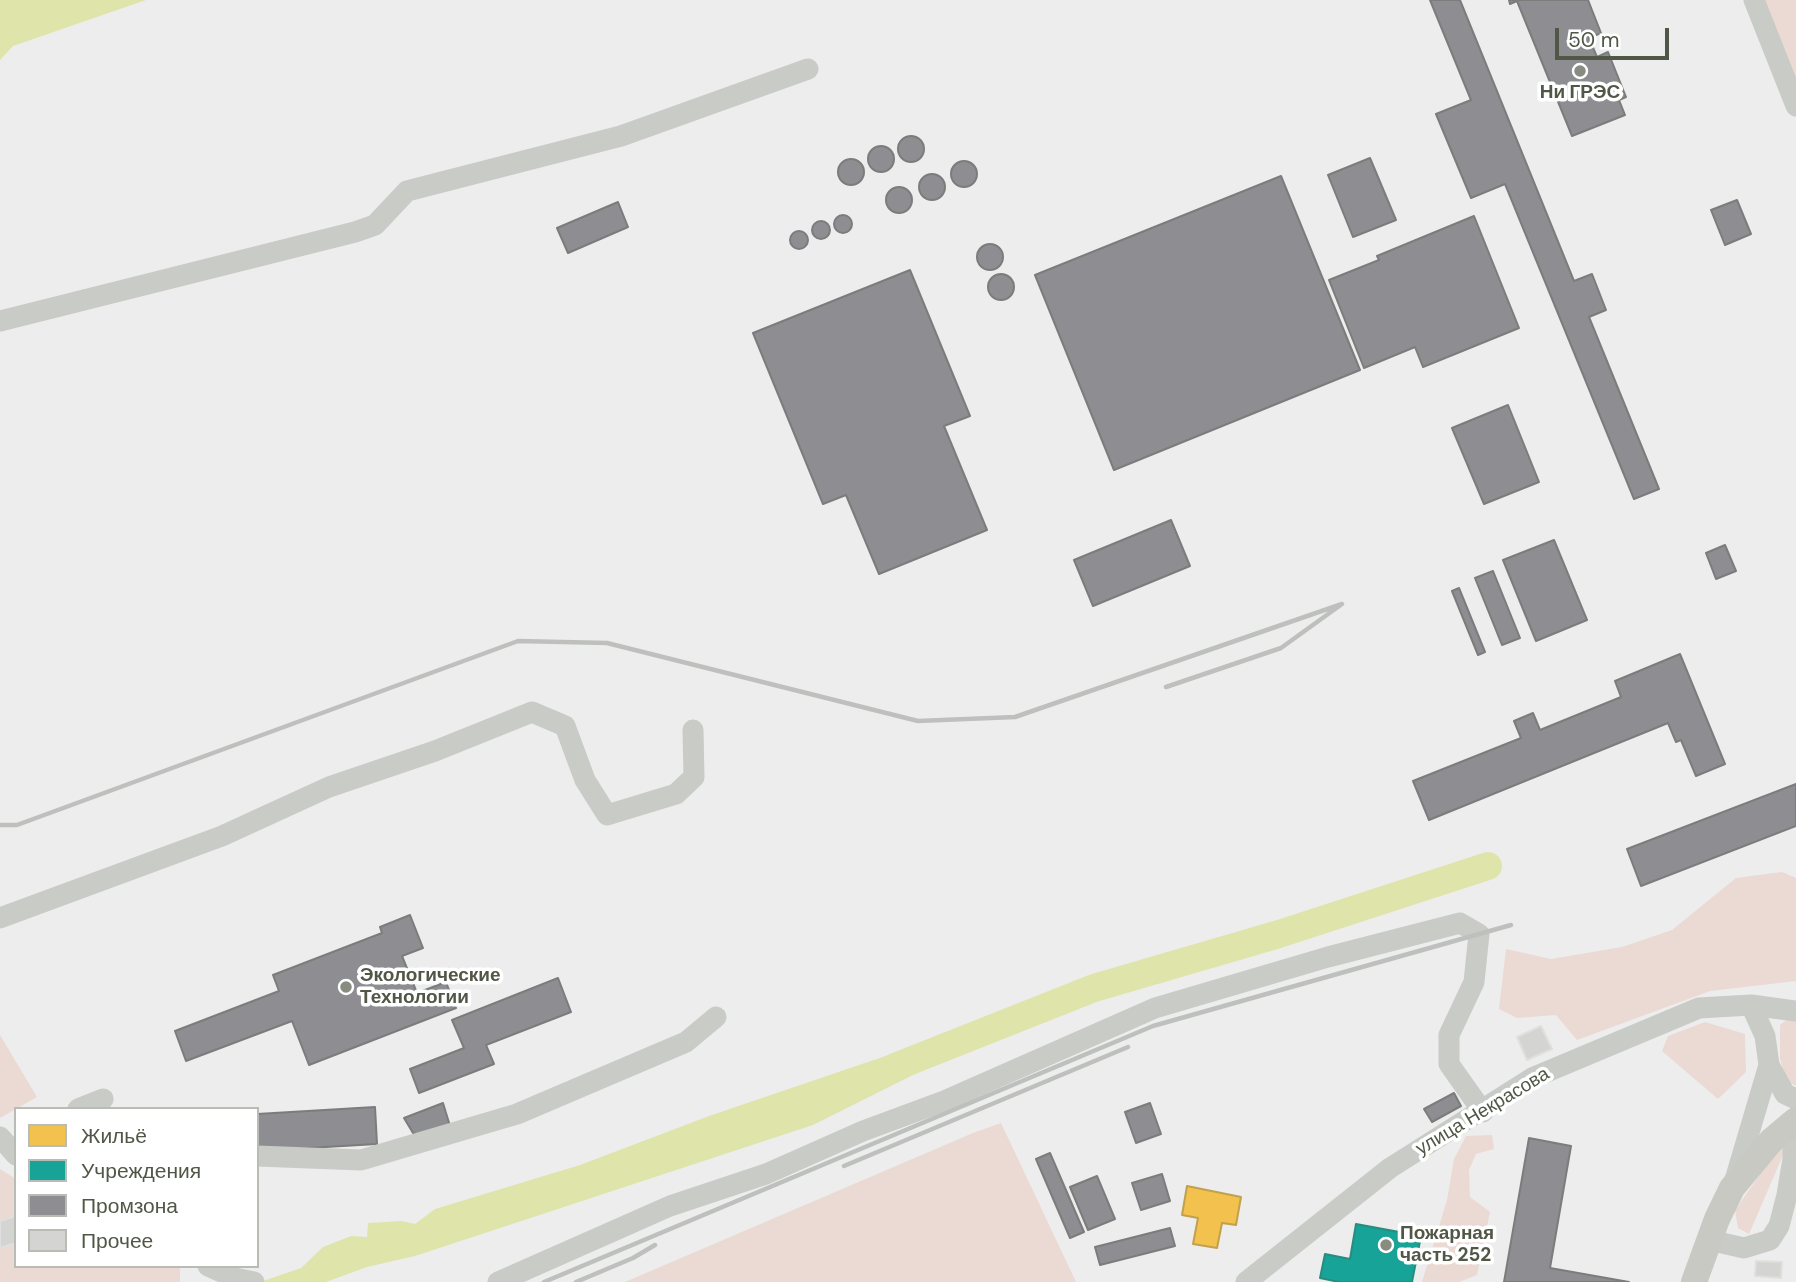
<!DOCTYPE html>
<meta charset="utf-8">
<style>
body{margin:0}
#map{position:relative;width:1796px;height:1282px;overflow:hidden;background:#ededed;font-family:"DM Sans",sans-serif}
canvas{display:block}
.legend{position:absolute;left:14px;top:1107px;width:245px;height:161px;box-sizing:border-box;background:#fff;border:2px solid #b9bcb5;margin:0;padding:9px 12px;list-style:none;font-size:21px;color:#515746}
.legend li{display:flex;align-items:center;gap:14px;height:35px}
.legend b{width:35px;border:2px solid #b9bcb5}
.scale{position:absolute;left:1555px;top:28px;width:114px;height:32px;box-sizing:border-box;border:4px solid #515746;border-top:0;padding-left:9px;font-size:21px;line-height:24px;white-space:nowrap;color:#515746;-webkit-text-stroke:5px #fff;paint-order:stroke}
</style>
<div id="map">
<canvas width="1796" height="1282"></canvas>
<ul class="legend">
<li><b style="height:19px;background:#f2c14e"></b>Жильё</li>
<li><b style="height:19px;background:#17a398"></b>Учреждения</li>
<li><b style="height:19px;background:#8d8d92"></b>Промзона</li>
<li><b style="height:19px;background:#d4d5d3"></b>Прочее</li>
</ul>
<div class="scale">50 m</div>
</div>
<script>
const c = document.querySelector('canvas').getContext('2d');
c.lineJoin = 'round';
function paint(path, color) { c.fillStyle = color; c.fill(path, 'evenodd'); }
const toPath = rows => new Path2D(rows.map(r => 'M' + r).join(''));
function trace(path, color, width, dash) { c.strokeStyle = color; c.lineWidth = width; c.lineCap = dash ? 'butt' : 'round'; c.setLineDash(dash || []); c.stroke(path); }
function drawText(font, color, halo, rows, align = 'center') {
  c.font = font + ' "DM Sans",sans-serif'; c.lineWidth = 7; c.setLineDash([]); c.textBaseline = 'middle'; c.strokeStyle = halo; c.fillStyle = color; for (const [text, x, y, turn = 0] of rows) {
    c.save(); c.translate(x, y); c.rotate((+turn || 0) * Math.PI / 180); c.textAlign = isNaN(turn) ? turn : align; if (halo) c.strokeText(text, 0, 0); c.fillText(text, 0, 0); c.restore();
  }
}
paint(toPath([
 [1764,0,1796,0,1796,81],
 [1782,872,1796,878,1796,981,1710,991,1577,1040,1556,1015,1517,1018,1499,1009,1506,949,1551,959,1622,947,1672,930,1736,878],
 [1789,1018,1796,1019,1796,1086,1787,1081,1780,1059,1780,1025],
 [1705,1022,1745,1034,1746,1072,1718,1099,1662,1051,1668,1036],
 [0,1035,37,1097,0,1118],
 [1001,1123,1076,1282,625,1282,973,1133],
 [1492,1135,1494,1149,1476,1154,1469,1170,1470,1197,1490,1212,1477,1275,1459,1282,1422,1282,1447,1200,1454,1159,1466,1136],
 [1786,1148,1749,1234,1738,1228,1735,1210,1777,1150],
 [0,1169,16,1179,16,1266,180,1266,180,1282,0,1282]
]), '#ebd9d3');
paint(toPath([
 [0,0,146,0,13,46,0,60],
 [928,1046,933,1065,813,1125,415,1256,367,1267,326,1282,260,1282,301,1268,323,1247,351,1236,367,1237,368,1223,402,1221,415,1224,435,1209,580,1165,709,1116,912,1047]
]), '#dfe5aa');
const homes = toPath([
 [1187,1186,1241,1197,1236,1225,1222,1223,1217,1248,1193,1244,1198,1218,1182,1215,1187,1186]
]);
paint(homes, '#f2c14e');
trace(homes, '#c2a14c', 2);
const public = toPath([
 [1356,1224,1421,1236,1412,1282,1339,1282,1320,1278,1325,1254,1350,1259,1356,1224]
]);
paint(public, '#17a398');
trace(public, '#288c7f', 2);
const industry = toPath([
 [1430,0,1460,0,1574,281,1592,274,1606,310,1589,317,1659,489,1634,499,1505,184,1471,198,1436,114,1471,100,1430,0],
 [1509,0,1588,0,1601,33,1589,38,1597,57,1608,52,1626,97,1619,100,1625,115,1572,136,1517,1,1510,4,1509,0],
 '898 149a13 13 0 1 1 26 0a13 13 0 1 1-26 0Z',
 '868 159a13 13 0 1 1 26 0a13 13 0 1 1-26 0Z',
 [1370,158,1396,220,1353,237,1328,175,1370,158],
 '838 172a13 13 0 1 1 26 0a13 13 0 1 1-26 0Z',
 '951 174a13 13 0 1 1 26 0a13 13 0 1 1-26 0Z',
 '919 187a13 13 0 1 1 26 0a13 13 0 1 1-26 0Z',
 [1281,176,1360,370,1114,470,1035,275,1281,176],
 '886 200a13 13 0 1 1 26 0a13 13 0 1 1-26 0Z',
 [1737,200,1751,234,1725,245,1711,210,1737,200],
 [618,202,628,227,568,253,557,228,618,202],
 '834 224a9 9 0 1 1 18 0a9 9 0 1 1-18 0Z',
 [1474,216,1519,328,1423,367,1415,347,1364,368,1329,280,1379,260,1377,256,1474,216],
 '812 230a9 9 0 1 1 18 0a9 9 0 1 1-18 0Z',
 '790 240a9 9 0 1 1 18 0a9 9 0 1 1-18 0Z',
 '977 257a13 13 0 1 1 26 0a13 13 0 1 1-26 0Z',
 [910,270,970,416,944,426,987,530,879,574,846,495,823,504,753,333,910,270],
 '988 287a13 13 0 1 1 26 0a13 13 0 1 1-26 0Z',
 [1508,405,1539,482,1484,504,1452,428,1508,405],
 [1171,520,1190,566,1093,606,1074,560,1171,520],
 [1554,540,1587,620,1536,641,1503,560,1554,540],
 [1725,545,1736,571,1716,579,1706,553,1725,545],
 [1493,571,1520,638,1502,645,1475,578,1493,571],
 [1459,588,1485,652,1478,655,1452,591,1459,588],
 [1680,654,1725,764,1696,776,1681,740,1676,742,1668,723,1429,820,1413,781,1521,738,1514,721,1533,713,1540,730,1621,697,1615,681,1680,654],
 [1796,784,1796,826,1641,886,1627,849,1796,784],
 [410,915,423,948,402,956,417,993,446,982,456,1008,309,1065,292,1021,186,1061,175,1031,279,991,273,975,382,933,380,927,410,915],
 [558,978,571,1012,486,1045,494,1064,419,1093,410,1069,464,1048,452,1020,558,978],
 [1454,1093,1461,1106,1432,1122,1424,1109,1454,1093],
 [443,1103,450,1126,425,1137,413,1133,404,1118,443,1103],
 [1150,1103,1161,1134,1136,1143,1125,1112,1150,1103],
 [375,1107,377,1144,258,1151,257,1114,375,1107],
 [1529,1138,1571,1146,1550,1268,1629,1282,1504,1282,1529,1138],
 [1050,1153,1084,1232,1070,1238,1036,1159,1050,1153],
 [1162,1174,1170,1201,1141,1210,1132,1183,1162,1174],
 [1097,1176,1115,1219,1088,1230,1070,1187,1097,1176],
 [1170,1228,1175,1246,1100,1265,1095,1247,1170,1228]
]);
paint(industry, '#8d8d92');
trace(industry, '#7b7d7b', 2);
trace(toPath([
 [895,1067,1094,988,1279,934,1488,866]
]), '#dfe5aa', 28);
const building = toPath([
 [1541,1026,1552,1049,1527,1060,1517,1037,1541,1026],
 [16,1216,16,1243,0,1248,0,1221,16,1216],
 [1756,1261,1782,1262,1781,1278,1755,1276,1756,1261]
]);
paint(building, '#d4d5d3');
trace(building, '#dfe0de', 2);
trace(toPath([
 [1754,0,1796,106],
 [0,321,355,232,375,225,407,191,621,136,808,69],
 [0,918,222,836,329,787,435,751,532,712,565,726,585,780,607,815,676,794,694,777,693,730],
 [1769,1065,1785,1094,1796,1099],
 [78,1109,103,1099],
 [0,1137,16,1155],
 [257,1156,361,1160,517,1114,686,1042,716,1017],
 [1735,1180,1769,1065,1765,1036,1751,1005],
 [1709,1240,1744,1248,1770,1240,1779,1226,1787,1195,1793,1159,1793,1122],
 [208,1266,235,1278,254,1282],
 [498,1282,670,1206,766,1174,863,1131,944,1101,1155,1008,1328,957,1460,923,1479,934,1474,982,1449,1035,1449,1064,1483,1112],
 [1246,1282,1390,1168,1532,1078,1699,1008,1751,1005,1796,1011]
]), '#c9cbc7', 21);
trace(toPath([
 [1694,1282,1717,1219,1732,1188,1771,1141,1796,1120]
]), '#c7c9c2', 26);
trace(toPath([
 [0,825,17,825,518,641,607,643,918,721,1015,717,1342,604,1281,648,1166,687],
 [844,1166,1128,1047],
 [544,1282,1153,1026,1511,925],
 [576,1282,633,1258,655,1245]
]), '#bec0bd', 4.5);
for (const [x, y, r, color] of [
 [1580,71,7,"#888c80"],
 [346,987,7,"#888c80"],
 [1386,1245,7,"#888c80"]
]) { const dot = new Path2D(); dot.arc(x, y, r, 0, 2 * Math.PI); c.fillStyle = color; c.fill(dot); trace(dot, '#fff', 2.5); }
drawText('bold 19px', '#515746', '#fff', [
 ["Ни ГРЭС",1580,93,"center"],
 ["Экологические",360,976],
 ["Технологии",360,998],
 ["Пожарная",1400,1234],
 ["часть 252",1400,1256]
], 'left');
drawText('19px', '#515746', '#fff', [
 ["улица Некрасова",1483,1112,-31]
]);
</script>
